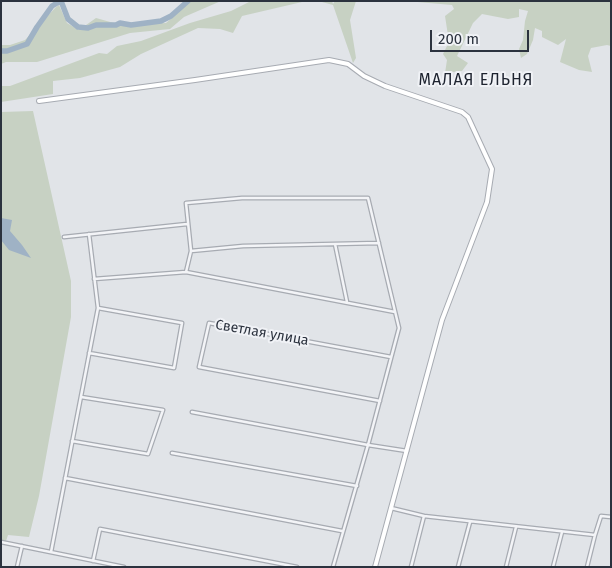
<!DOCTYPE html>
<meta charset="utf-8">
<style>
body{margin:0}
#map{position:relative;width:612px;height:568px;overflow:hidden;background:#e1e4e8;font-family:"Fira Sans",sans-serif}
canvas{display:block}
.frame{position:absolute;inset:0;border:2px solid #2b323e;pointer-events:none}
.scale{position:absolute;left:430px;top:30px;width:99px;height:22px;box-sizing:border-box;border:2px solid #2b323e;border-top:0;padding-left:6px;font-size:15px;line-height:18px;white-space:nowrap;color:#2b323e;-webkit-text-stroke:4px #f0f2f6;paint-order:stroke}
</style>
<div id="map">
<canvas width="612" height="568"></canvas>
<div class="frame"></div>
<div class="scale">200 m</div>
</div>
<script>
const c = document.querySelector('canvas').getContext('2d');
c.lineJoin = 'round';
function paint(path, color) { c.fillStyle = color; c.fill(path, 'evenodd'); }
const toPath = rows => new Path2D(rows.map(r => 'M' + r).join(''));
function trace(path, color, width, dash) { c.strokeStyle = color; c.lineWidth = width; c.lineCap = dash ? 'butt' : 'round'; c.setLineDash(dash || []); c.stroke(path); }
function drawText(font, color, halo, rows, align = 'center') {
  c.font = font + ' "Fira Sans",sans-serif'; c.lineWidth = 4; c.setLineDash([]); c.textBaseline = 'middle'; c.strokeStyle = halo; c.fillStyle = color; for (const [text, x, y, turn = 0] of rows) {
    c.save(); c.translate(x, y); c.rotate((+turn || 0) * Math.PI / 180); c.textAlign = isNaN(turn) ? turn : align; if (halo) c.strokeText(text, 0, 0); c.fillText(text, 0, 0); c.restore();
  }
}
paint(toPath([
 [191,1,221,1,184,17,170,29,130,33,37,62,6,62,1,64,1,45,10,45,25,40,56,7,59,5,67,23,79,30,96,18,121,25,166,23],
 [251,1,332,1,333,4,335,1,356,1,350,20,356,58,353,63,333,5,322,2,302,2,242,16,233,33,220,29,198,28,141,54,120,67,80,78,53,81,53,94,1,102,1,86,10,86,99,53,107,54,117,46,141,41,190,23,231,11],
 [406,1,611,1,611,46,607,45,591,48,588,56,592,72,579,70,560,62,566,39,558,45,542,37,542,31,535,28,533,40,527,54,521,58,519,49,523,40,525,21,528,11,519,9,519,17,508,19,482,14,473,23,457,56,468,63,462,71,445,73,447,60,443,54,449,42,445,16,454,9,452,5],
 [33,111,71,281,71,317,39,496,29,537,8,535,6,541,1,540,1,112]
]), '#c7d1c3');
paint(toPath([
 [1,218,12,220,10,231,22,245,31,258,9,250,1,240]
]), '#9fb2c5');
trace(toPath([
 [1,51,7,51,27,44,37,27,52,6,57,3,61,1,68,19,78,27,88,28,96,25,116,25,120,23,131,25,161,21,171,16,188,1]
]), '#9fb2c5', 5.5);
const street = toPath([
 [64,237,187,224],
 [335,244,347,302],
 [191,251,243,246,379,243],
 [186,272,191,251,186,203,242,198,368,198,399,328,368,445,333,567],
 [94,279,186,272,395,312],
 [89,353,174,368,182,323,98,308],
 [380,401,199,367,209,323,391,357],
 [192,412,368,445,407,451],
 [72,441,148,454,163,410,81,397],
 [172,453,357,486],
 [65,478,342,531],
 [391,508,424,516,595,535],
 [1,542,124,567],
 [51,552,98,308,89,234],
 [93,561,100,529,297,567],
 [17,567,22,546],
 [411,567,424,516],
 [458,567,470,522],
 [506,567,516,527],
 [553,567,562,532],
 [587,567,595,535,601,516,611,517]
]);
const secondary = toPath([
 [39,101,195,80,329,60,348,64,364,76,385,86,462,112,468,117,492,169,487,202,442,320,375,567]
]);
trace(street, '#a7abb2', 5);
trace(secondary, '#a7abb2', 6);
trace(street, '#f3f4f7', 2.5);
trace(secondary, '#fff', 4);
drawText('14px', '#2b323e', '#f0f2f6', [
 ["Светлая улица",262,333,10]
]);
c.letterSpacing = '1px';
drawText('16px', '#1d232f', '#f0f2f6', [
 ["МАЛАЯ ЕЛЬНЯ",476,81]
]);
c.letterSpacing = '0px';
</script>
